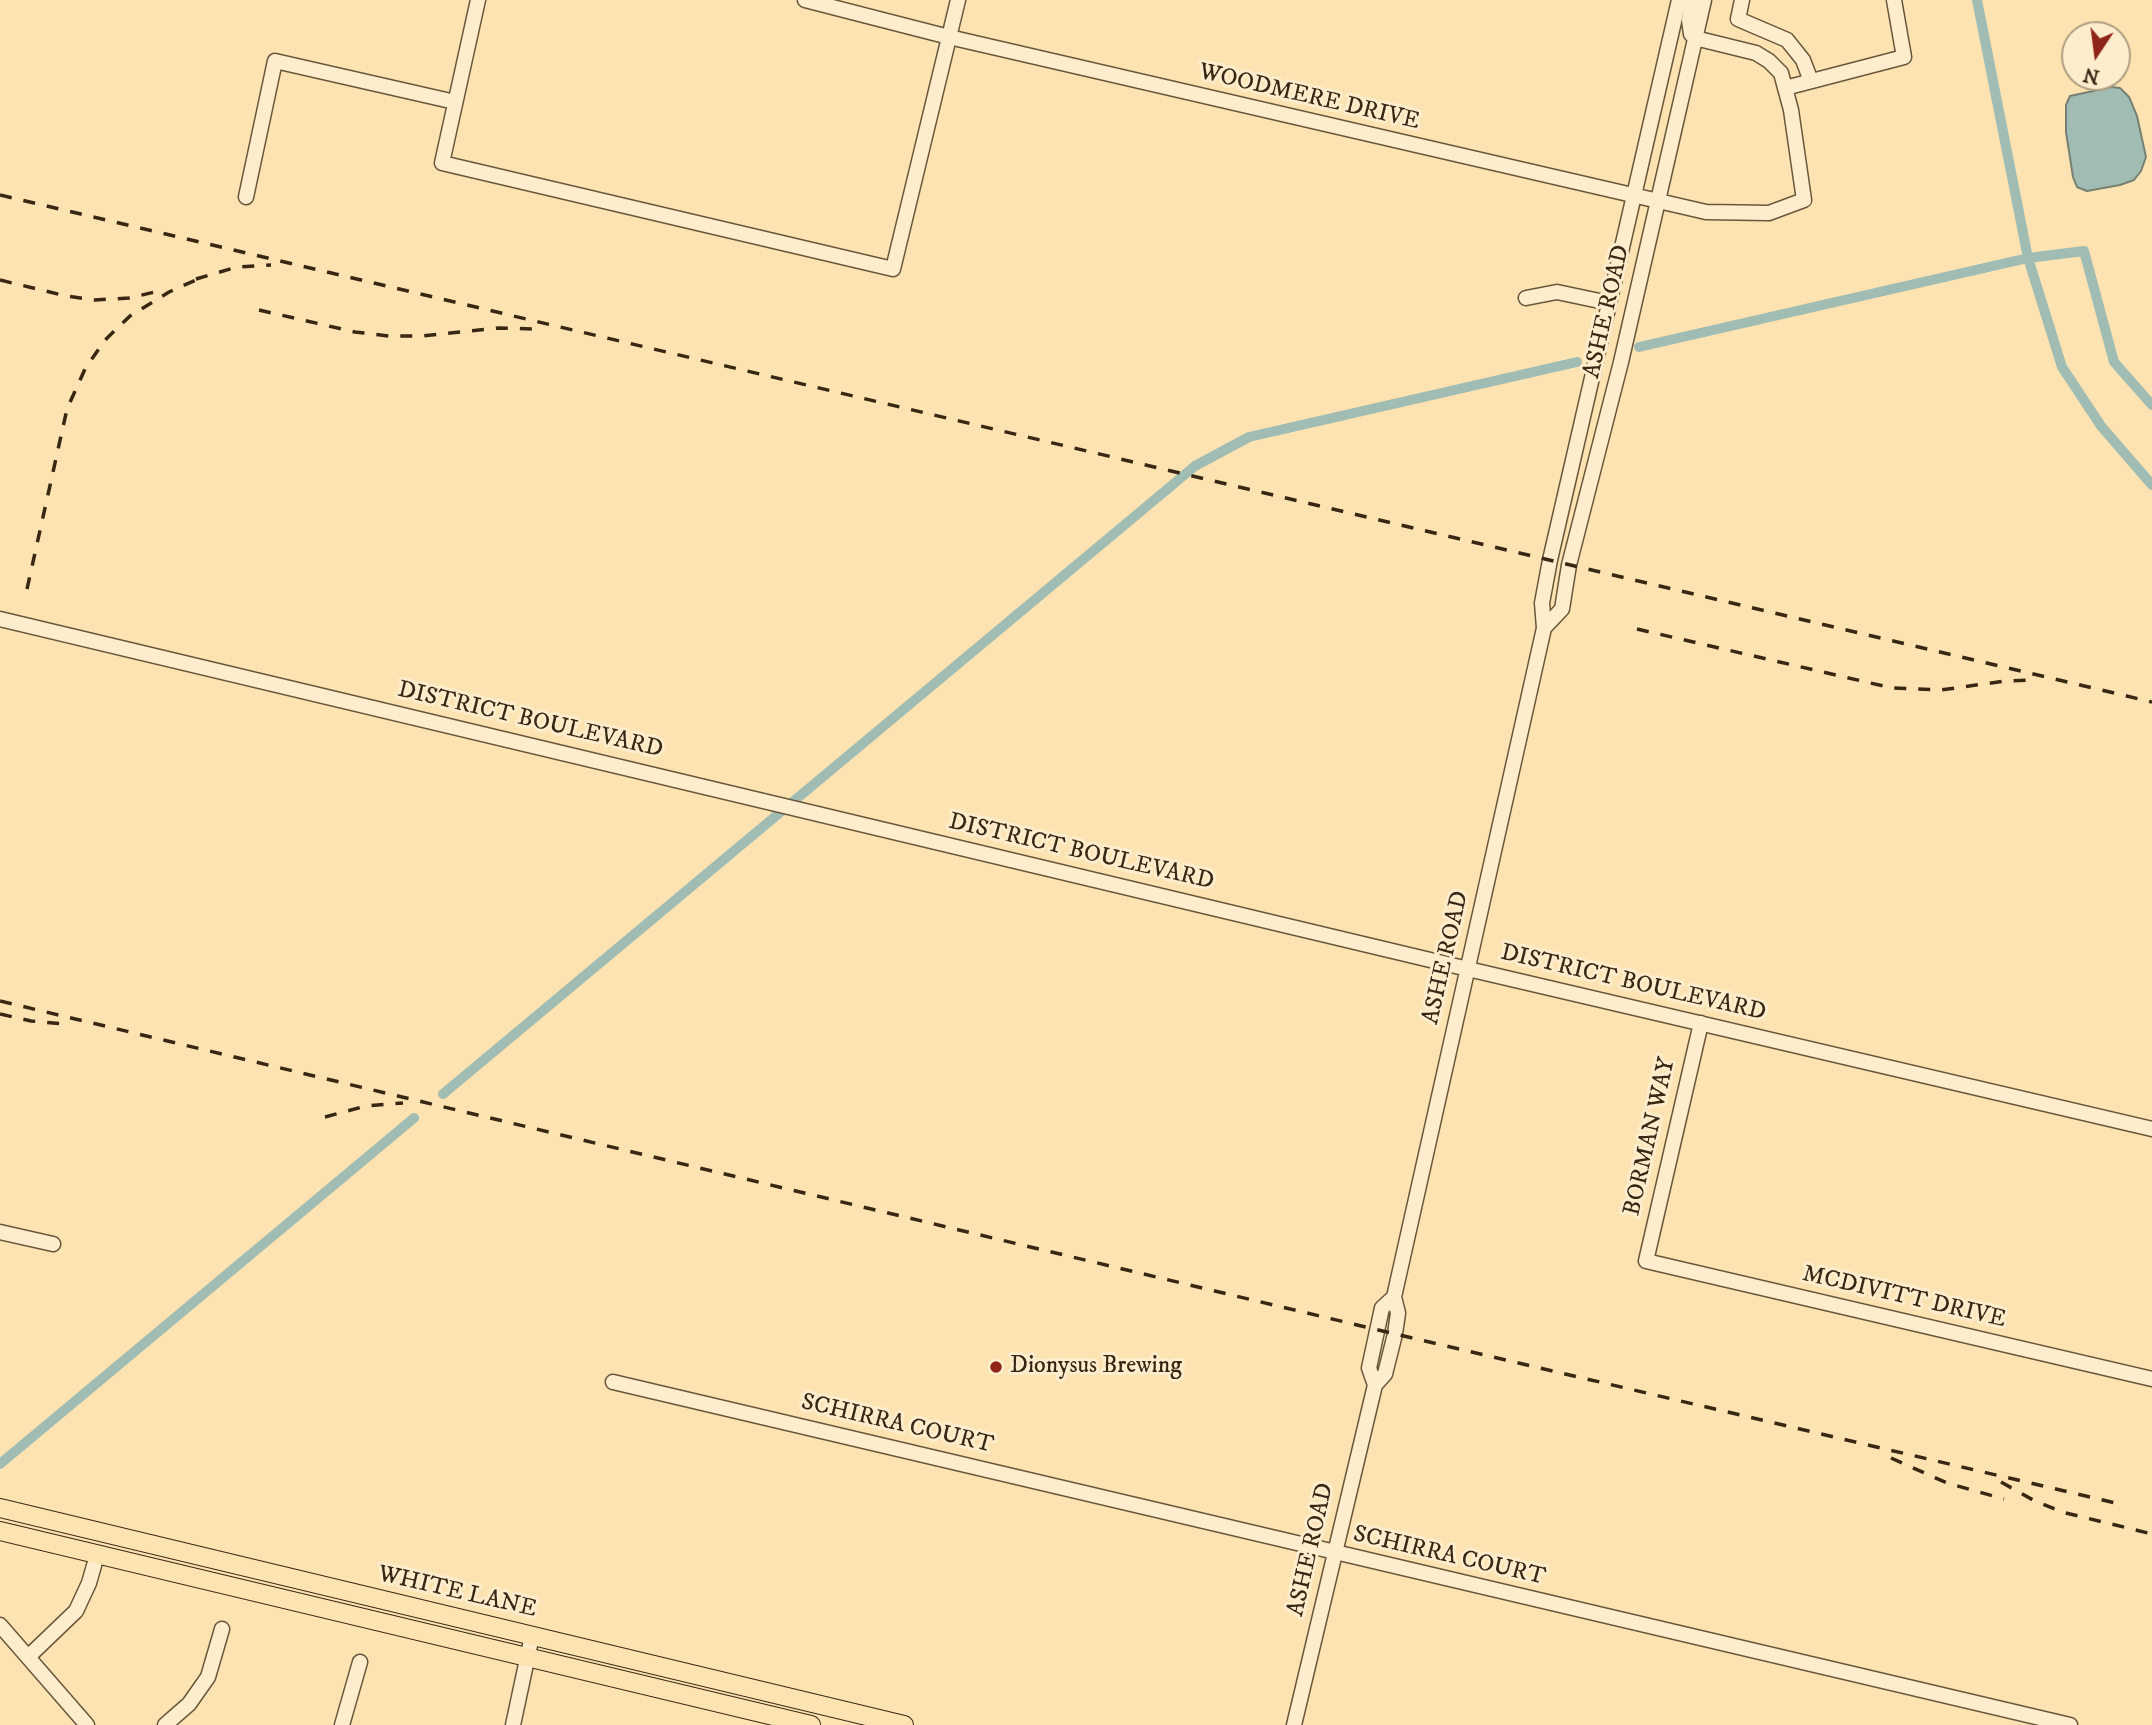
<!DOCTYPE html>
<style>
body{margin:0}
#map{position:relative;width:2152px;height:1725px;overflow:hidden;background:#fde3b2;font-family:"IM FELL DW Pica",serif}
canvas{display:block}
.north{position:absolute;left:2061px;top:21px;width:70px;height:70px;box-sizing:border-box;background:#feedcd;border:2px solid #af9e83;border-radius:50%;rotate:193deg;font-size:19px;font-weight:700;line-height:28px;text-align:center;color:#382813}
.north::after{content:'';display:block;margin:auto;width:24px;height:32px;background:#8f2418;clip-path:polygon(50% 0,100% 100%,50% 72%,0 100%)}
</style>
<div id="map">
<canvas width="2152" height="1725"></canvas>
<div class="north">N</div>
</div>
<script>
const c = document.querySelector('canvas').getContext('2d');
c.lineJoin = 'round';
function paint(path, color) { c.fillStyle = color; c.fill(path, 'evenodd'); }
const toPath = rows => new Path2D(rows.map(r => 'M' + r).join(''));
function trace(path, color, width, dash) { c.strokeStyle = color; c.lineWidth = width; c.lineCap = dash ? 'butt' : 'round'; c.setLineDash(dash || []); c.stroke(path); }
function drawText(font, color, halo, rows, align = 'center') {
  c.font = font + ' "IM FELL DW Pica",serif'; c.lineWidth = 6; c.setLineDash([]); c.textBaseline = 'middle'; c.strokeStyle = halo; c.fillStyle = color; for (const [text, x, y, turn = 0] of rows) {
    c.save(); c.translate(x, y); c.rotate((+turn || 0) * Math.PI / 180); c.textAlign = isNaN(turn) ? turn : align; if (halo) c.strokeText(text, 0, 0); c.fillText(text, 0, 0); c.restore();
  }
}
const water = toPath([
 [2112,87,2120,88,2129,97,2137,116,2146,157,2141,171,2134,180,2120,185,2087,191,2077,187,2073,177,2066,132,2066,105,2070,96,2112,87]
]);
paint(water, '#a1bdb3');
trace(water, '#778173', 2);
trace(toPath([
 [1977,0,2028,258,2062,367,2101,426,2152,485],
 [1639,347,2028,258,2084,251,2114,362,2152,405],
 [443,1094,1195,466,1249,437,1577,362],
 [0,1464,414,1118]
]), '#a1bdb3', 10);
const minor = toPath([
 [478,0,442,163,893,269,958,0],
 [805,0,949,37,1706,212,1769,213,1804,200,1791,110,1781,73,1769,61,1756,53,1695,38,1691,34,1689,20,1693,0],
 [1742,0,1738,19,1787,40,1803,60,1811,81],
 [1785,88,1904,57,1894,0],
 [246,197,275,61,455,102],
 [1526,298,1557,292,1609,303],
 [0,619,1468,969,2152,1129],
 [1544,628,1562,609,1569,565,1621,362,1704,0],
 [1701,1023,1646,1261,2152,1379],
 [0,1232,53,1244],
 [613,1382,2070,1725],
 [1375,1385,1369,1368,1382,1308,1394,1297],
 [0,1625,87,1725],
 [28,1657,76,1611,89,1583,97,1555],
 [165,1725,189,1704,208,1677,222,1629],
 [342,1725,360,1662],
 [513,1725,532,1636],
 [1294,1725,1375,1385,1385,1374,1395,1334,1398,1313,1394,1297,1544,628,1542,603,1550,560,1679,0]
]);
const major = toPath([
 [0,1508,904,1725],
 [0,1531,811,1725]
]);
trace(minor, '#69573b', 17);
trace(major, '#382813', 20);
trace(minor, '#feedcd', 14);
trace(major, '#fde3b2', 18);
trace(toPath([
 [0,195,2152,702],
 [196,279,237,267,271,265],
 [0,280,66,296,95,300,129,298,159,291],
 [259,310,355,332,389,336,422,336,499,328,536,329],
 [27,589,67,409,85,369,105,340,130,316,169,292,205,276],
 [1637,629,1892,688,1941,690,2005,681,2032,680],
 [0,1001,1395,1334,2124,1505],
 [0,1014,31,1021,65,1024],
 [325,1117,366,1106,403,1103],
 [1891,1458,1947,1483,2004,1499],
 [2001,1482,2033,1500,2062,1512,2152,1534]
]), '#382813', 3.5, [12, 12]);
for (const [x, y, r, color] of [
 [996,1367,7,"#8f2418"]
]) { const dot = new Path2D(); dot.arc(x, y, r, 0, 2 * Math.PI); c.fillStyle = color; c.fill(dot); trace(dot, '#feedcd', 2.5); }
drawText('24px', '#382813', '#feedcd', [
 ["WOODMERE DRIVE",1309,98,13],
 ["ASHE ROAD",1608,312,-77],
 ["DISTRICT BOULEVARD",530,721,13],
 ["DISTRICT BOULEVARD",1081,853,13],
 ["ASHE ROAD",1447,958,-77],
 ["DISTRICT BOULEVARD",1633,984,13],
 ["BORMAN WAY",1651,1137,-77],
 ["MCDIVITT DRIVE",1904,1298,13],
 ["SCHIRRA COURT",897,1425,13],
 ["ASHE ROAD",1312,1550,-77],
 ["SCHIRRA COURT",1449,1557,13],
 ["WHITE LANE",457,1593,13]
]);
drawText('24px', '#382813', '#feedcd', [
 ["Dionysus Brewing",1010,1367]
], 'left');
</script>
